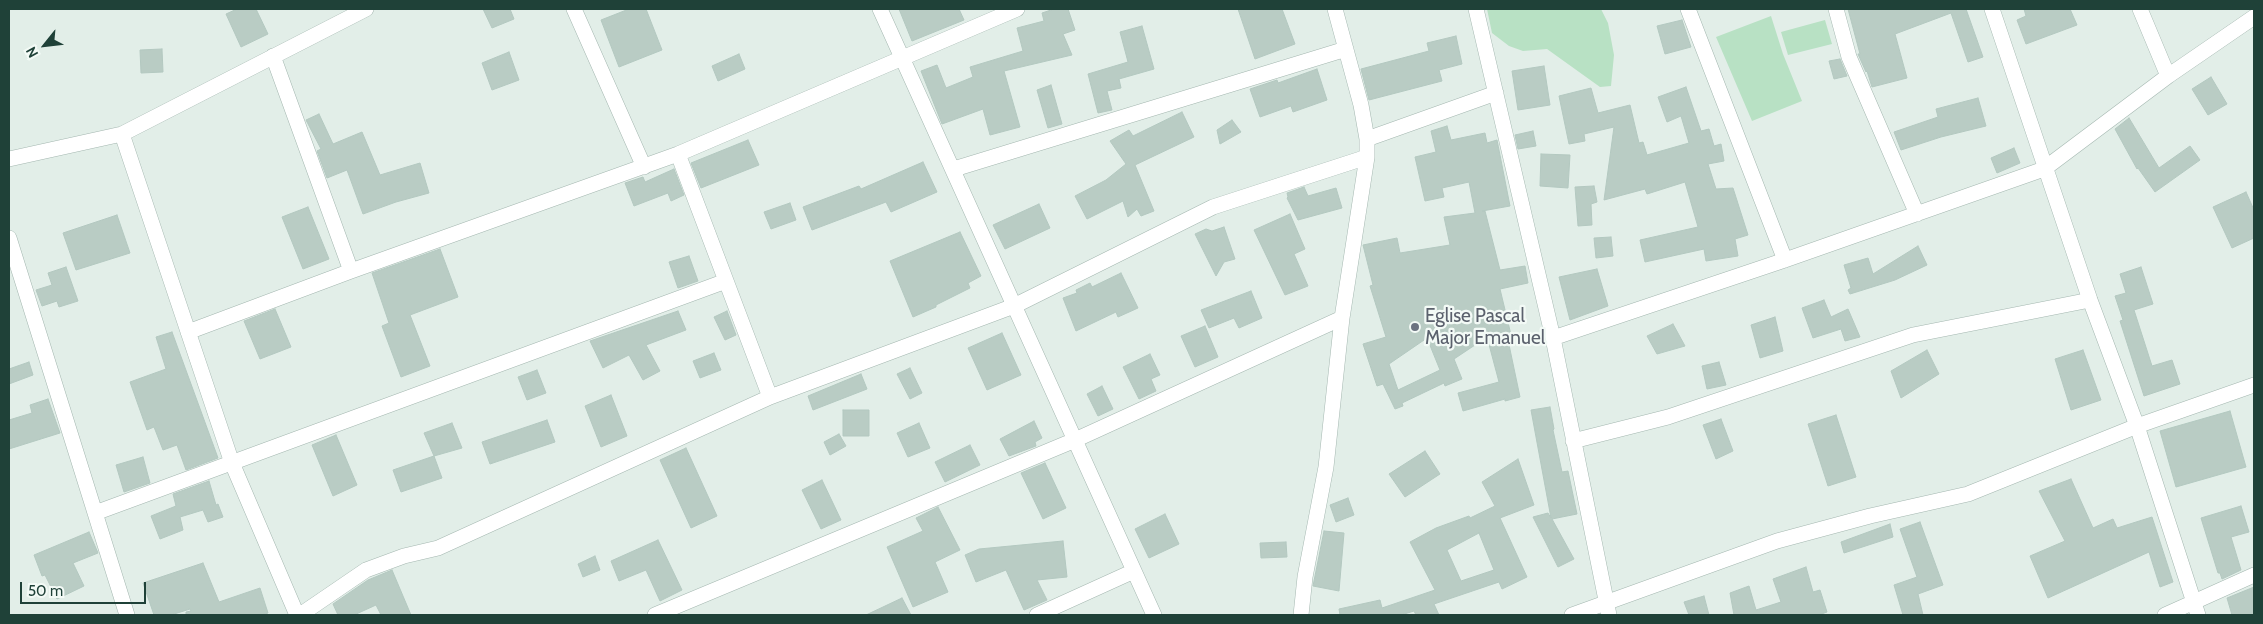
<!DOCTYPE html>
<style>
body{margin:0}
#map{position:relative;width:2263px;height:624px;overflow:hidden;background:#e2eee8;font-family:Cabin,sans-serif}
canvas{display:block}
.frame{position:absolute;inset:0;border:10px solid #1f4138;pointer-events:none}
.north{position:absolute;left:20px;top:20px;width:50px;height:50px;-webkit-text-stroke:4px #f3faf6;paint-order:stroke;rotate:241deg;font-size:14px;font-weight:700;line-height:20px;text-align:center;color:#1f4138}
.north::after{content:'';display:block;margin:auto;width:18px;height:22px;background:#1f4138;clip-path:polygon(50% 0,100% 100%,50% 72%,0 100%)}
.scale{position:absolute;left:20px;top:582px;width:126px;height:22px;box-sizing:border-box;border:2px solid #1f4138;border-top:0;padding-left:6px;font-size:15px;line-height:18px;white-space:nowrap;color:#1f4138;-webkit-text-stroke:4px #f3faf6;paint-order:stroke}
</style>
<div id="map">
<canvas width="2263" height="624"></canvas>
<div class="frame"></div>
<div class="north">N</div>
<div class="scale">50 m</div>
</div>
<script>
const c = document.querySelector('canvas').getContext('2d');
c.lineJoin = 'round';
function paint(path, color) { c.fillStyle = color; c.fill(path, 'evenodd'); }
const toPath = rows => new Path2D(rows.map(r => 'M' + r).join(''));
function trace(path, color, width, dash) { c.strokeStyle = color; c.lineWidth = width; c.lineCap = dash ? 'butt' : 'round'; c.setLineDash(dash || []); c.stroke(path); }
function drawText(font, color, halo, rows, align = 'center') {
  c.font = font + ' Cabin,sans-serif'; c.lineWidth = 4.5; c.setLineDash([]); c.textBaseline = 'middle'; c.strokeStyle = halo; c.fillStyle = color; for (const [text, x, y, turn = 0] of rows) {
    c.save(); c.translate(x, y); c.rotate((+turn || 0) * Math.PI / 180); c.textAlign = isNaN(turn) ? turn : align; if (halo) c.strokeText(text, 0, 0); c.fillText(text, 0, 0); c.restore();
  }
}
paint(toPath([
 [1487,9,1601,9,1608,23,1614,55,1611,86,1600,87,1547,49,1523,51,1509,46,1492,33],
 [1771,16,1783,54,1802,101,1752,121,1716,37],
 [1825,20,1832,44,1788,55,1781,32]
]), '#b8e1c4');
const building = toPath([
 [237,9,256,9,268,34,241,47,226,14,237,9],
 [483,9,510,9,514,19,492,28,483,9],
 [629,9,646,9,662,50,619,67,601,20,629,9],
 [899,9,959,9,964,20,912,41,899,9],
 [1054,9,1068,9,1075,30,1063,34,1072,55,1004,71,1020,127,990,135,983,109,942,124,921,71,937,65,946,88,973,77,970,67,1023,51,1017,28,1044,21,1042,13,1054,9],
 [1238,9,1282,9,1295,44,1255,59,1238,9],
 [1848,9,1966,9,1983,57,1968,62,1951,13,1895,34,1907,78,1872,87,1867,71,1866,72,1858,54,1860,54,1848,9],
 [2024,9,2070,9,2077,25,2026,44,2017,20,2026,16,2024,9],
 [1682,20,1691,47,1665,54,1657,26,1682,20],
 [1142,26,1154,69,1119,79,1121,88,1107,91,1112,110,1098,113,1088,74,1128,62,1120,32,1142,26],
 [1456,36,1462,64,1439,70,1442,81,1369,100,1361,69,1429,51,1427,43,1456,36],
 [162,49,163,72,141,73,140,50,162,49],
 [509,52,519,80,492,90,482,63,509,52],
 [739,54,745,69,718,81,712,66,739,54],
 [1840,59,1847,76,1834,79,1829,61,1840,59],
 [1544,66,1550,105,1518,110,1512,71,1544,66],
 [1317,69,1327,100,1293,112,1291,106,1260,117,1250,89,1277,80,1278,83,1317,69],
 [2211,77,2227,104,2208,115,2192,89,2211,77],
 [1051,85,1062,124,1048,128,1037,90,1051,85],
 [1686,87,1701,131,1709,129,1714,146,1721,144,1724,161,1708,164,1716,189,1733,188,1748,235,1735,239,1738,256,1706,261,1704,249,1645,262,1640,240,1698,227,1685,182,1647,194,1645,189,1604,200,1614,127,1584,134,1585,141,1569,144,1559,96,1591,88,1598,113,1630,105,1639,143,1643,142,1647,155,1689,143,1681,116,1667,122,1658,97,1686,87],
 [1978,98,1986,126,1941,137,1901,150,1894,132,1938,117,1936,109,1978,98],
 [1182,112,1194,137,1135,165,1154,211,1141,216,1137,209,1128,217,1123,201,1087,219,1075,196,1106,180,1126,164,1110,141,1129,130,1133,136,1182,112],
 [319,114,333,144,362,132,380,175,420,163,429,193,396,202,363,214,347,170,327,178,317,151,321,149,306,120,319,114],
 [2129,118,2159,168,2190,146,2200,160,2155,192,2138,168,2137,169,2115,129,2129,118],
 [1232,120,1241,132,1220,144,1217,130,1232,120],
 [1447,126,1451,140,1485,133,1487,143,1497,140,1510,206,1482,211,1485,211,1500,270,1525,266,1528,283,1500,289,1512,339,1508,340,1520,397,1505,401,1505,399,1463,411,1458,393,1499,382,1487,337,1454,359,1462,379,1445,386,1444,383,1402,403,1403,406,1395,409,1383,384,1377,386,1363,344,1386,337,1370,286,1373,285,1363,245,1397,238,1400,253,1450,245,1444,217,1475,213,1469,182,1442,188,1444,197,1425,201,1415,157,1436,152,1431,131,1447,126],
 [1427,338,1440,370,1398,390,1389,364,1427,338],
 [1533,131,1536,146,1518,149,1515,135,1533,131],
 [748,140,759,165,701,188,691,163,748,140],
 [2014,148,2020,163,1997,173,1991,158,2014,148],
 [1541,154,1570,155,1568,188,1540,186,1541,154],
 [923,162,937,192,891,212,886,202,812,230,803,207,859,186,861,189,923,162],
 [674,169,684,195,671,201,668,193,634,206,625,183,643,177,645,182,674,169],
 [1594,186,1597,202,1591,204,1592,225,1578,226,1575,187,1594,186],
 [1304,187,1308,196,1336,188,1342,208,1298,220,1287,198,1288,197,1287,193,1304,187],
 [2246,192,2254,210,2254,238,2232,248,2213,207,2246,192],
 [790,203,796,220,771,229,764,212,790,203],
 [1039,204,1050,228,1005,249,993,225,1039,204],
 [308,207,329,259,303,269,282,217,308,207],
 [1290,214,1305,249,1294,254,1308,286,1285,295,1254,230,1290,214],
 [117,215,130,253,76,270,63,233,117,215],
 [1224,227,1235,259,1224,262,1216,276,1195,234,1206,229,1212,231,1224,227],
 [960,232,981,276,968,283,970,288,936,305,936,307,913,317,890,261,960,232],
 [1611,237,1613,256,1596,258,1594,238,1611,237],
 [1918,246,1927,265,1895,280,1850,294,1848,290,1851,288,1844,265,1868,258,1873,274,1918,246],
 [440,249,458,297,410,315,430,366,401,377,382,326,389,323,372,273,440,249],
 [689,256,698,281,678,288,669,262,689,256],
 [66,267,78,301,59,307,57,301,42,306,36,290,52,285,48,273,66,267],
 [2141,267,2153,304,2134,310,2152,366,2172,360,2180,384,2144,396,2120,321,2123,320,2115,296,2126,293,2120,274,2141,267],
 [1597,269,1608,306,1570,320,1559,277,1597,269],
 [1121,273,1138,308,1118,317,1116,312,1076,331,1063,298,1077,293,1076,290,1090,283,1092,287,1121,273],
 [1251,291,1262,318,1239,328,1234,318,1209,328,1201,310,1251,291],
 [1824,300,1831,317,1848,309,1860,337,1845,341,1841,329,1813,338,1802,308,1824,300],
 [275,309,291,347,260,359,244,321,275,309],
 [678,311,686,330,646,345,660,371,643,380,629,355,603,368,590,341,678,311],
 [727,311,736,335,725,340,714,317,727,311],
 [1775,317,1783,351,1760,358,1751,325,1775,317],
 [1673,324,1685,346,1657,354,1647,336,1673,324],
 [1205,326,1218,357,1195,367,1181,336,1205,326],
 [172,332,218,458,186,470,177,445,163,450,154,427,147,430,130,382,166,369,156,337,172,332],
 [1002,333,1021,375,987,390,968,348,1002,333],
 [1927,350,1939,374,1901,398,1891,371,1927,350],
 [2083,350,2101,400,2071,410,2055,359,2083,350],
 [714,353,721,370,700,378,693,361,714,353],
 [1150,354,1160,375,1151,379,1156,391,1139,399,1123,367,1150,354],
 [29,362,33,375,9,384,9,369,29,362],
 [1719,362,1726,385,1707,389,1702,366,1719,362],
 [910,368,922,393,910,399,897,374,910,368],
 [537,370,546,393,527,400,518,377,537,370],
 [861,374,867,389,813,410,808,396,861,374],
 [1102,386,1113,409,1098,416,1087,394,1102,386],
 [611,395,627,436,601,447,585,406,611,395],
 [48,399,60,433,9,449,9,420,32,413,30,405,48,399],
 [1550,407,1554,429,1553,430,1562,472,1568,471,1577,514,1552,519,1574,559,1558,567,1533,517,1548,513,1551,518,1531,410,1550,407],
 [843,410,869,410,869,436,843,436,843,410],
 [2230,411,2246,467,2176,487,2160,431,2230,411],
 [1836,415,1856,477,1828,486,1808,424,1836,415],
 [1721,419,1733,451,1716,459,1703,425,1721,419],
 [547,420,555,442,490,464,482,442,547,420],
 [1034,421,1042,438,1035,442,1036,446,1009,456,1000,439,1034,421],
 [452,423,462,448,434,456,424,433,452,423],
 [919,423,930,448,908,457,897,433,919,423],
 [839,434,846,446,830,455,824,442,839,434],
 [336,435,357,485,333,496,312,445,336,435],
 [970,445,980,465,945,482,935,462,970,445],
 [686,448,717,516,691,528,660,460,686,448],
 [1425,451,1440,474,1405,497,1389,474,1425,451],
 [434,456,442,478,401,492,393,470,434,456],
 [143,457,150,483,124,492,116,465,143,457],
 [1518,459,1534,505,1500,518,1527,577,1502,589,1499,582,1434,604,1439,615,1416,615,1414,611,1401,615,1340,615,1339,609,1380,600,1382,608,1435,590,1410,542,1436,528,1469,516,1470,518,1495,506,1482,482,1518,459],
 [1479,533,1494,570,1461,581,1447,550,1479,533],
 [1045,463,1066,508,1043,519,1021,473,1045,463],
 [2071,479,2093,528,2113,519,2117,528,2152,517,2173,582,2160,587,2149,552,2048,598,2030,556,2065,541,2039,491,2071,479],
 [822,480,841,520,821,529,802,490,822,480],
 [209,481,216,505,218,504,223,517,208,522,203,510,180,517,183,530,160,539,151,516,176,506,173,494,209,481],
 [1348,498,1354,515,1336,522,1330,505,1348,498],
 [2241,506,2249,532,2231,537,2241,570,2222,579,2220,573,2218,573,2201,518,2241,506],
 [938,507,960,550,935,562,948,592,913,607,887,547,923,531,916,518,938,507],
 [1165,514,1179,544,1149,558,1135,529,1165,514],
 [1920,522,1943,585,1918,594,1923,615,1903,615,1894,585,1917,577,1900,529,1920,522],
 [1890,524,1893,537,1844,553,1841,542,1890,524],
 [1324,531,1344,533,1339,591,1313,586,1324,531],
 [89,532,98,553,73,563,84,586,57,599,45,575,42,576,34,555,89,532],
 [658,540,682,590,660,601,646,570,619,581,611,561,658,540],
 [1063,541,1067,577,1037,580,1047,600,1024,610,1006,570,976,582,965,555,979,549,1063,541],
 [1286,542,1287,557,1261,558,1260,543,1286,542],
 [595,556,600,570,583,577,578,564,595,556],
 [203,563,219,602,260,588,268,613,261,615,186,615,186,612,191,611,190,609,171,615,154,615,143,583,203,563],
 [1806,567,1813,592,1820,590,1827,612,1819,615,1734,615,1730,593,1749,586,1756,610,1781,602,1773,579,1806,567],
 [392,570,411,615,381,615,376,605,354,615,338,615,333,604,368,580,392,570],
 [2254,587,2254,615,2232,615,2227,598,2254,587],
 [1704,596,1709,615,1689,615,1684,602,1704,596],
 [902,598,911,615,866,615,902,598]
]);
paint(building, '#b9ccc4');
trace(building, '#b3c8c0', 1);
const street = toPath([
 [574,9,644,167],
 [880,9,1154,615],
 [1476,9,1553,338,1609,615],
 [1688,9,1785,260],
 [1836,9,1849,57,1917,214],
 [1992,9,2090,300,2137,426,2198,615],
 [2140,9,2168,76],
 [273,56,351,271],
 [122,134,232,463,297,615],
 [1367,139,1496,93],
 [678,154,770,397],
 [9,159,122,134,366,9],
 [954,169,1346,49],
 [9,238,127,615],
 [188,332,351,271,678,154,1017,9],
 [1553,338,1785,260,2044,169,2168,76,2254,17],
 [1573,441,1668,417,1913,335,2090,300],
 [95,513,726,281],
 [300,615,366,570,404,556,438,548,770,397,1014,306,1213,207,1367,157],
 [655,615,1075,440,1342,318],
 [1037,615,1134,571],
 [1301,615,1305,577,1326,467,1342,318,1367,157,1367,139,1361,105,1335,9],
 [1572,615,1777,541,1870,516,1968,494,2137,426,2254,385],
 [2165,615,2254,575]
]);
trace(street, '#a4b7b0', 16);
trace(street, '#fff', 15);
for (const [x, y, r, color] of [
 [1415,327,5,"#6b7280"]
]) { const dot = new Path2D(); dot.arc(x, y, r, 0, 2 * Math.PI); c.fillStyle = color; c.fill(dot); trace(dot, '#f3faf6', 2); }
drawText('19px', '#5b616d', '#f3faf6', [
 ["Eglise Pascal",1425,316],
 ["Major Emanuel",1425,338]
], 'left');
</script>
